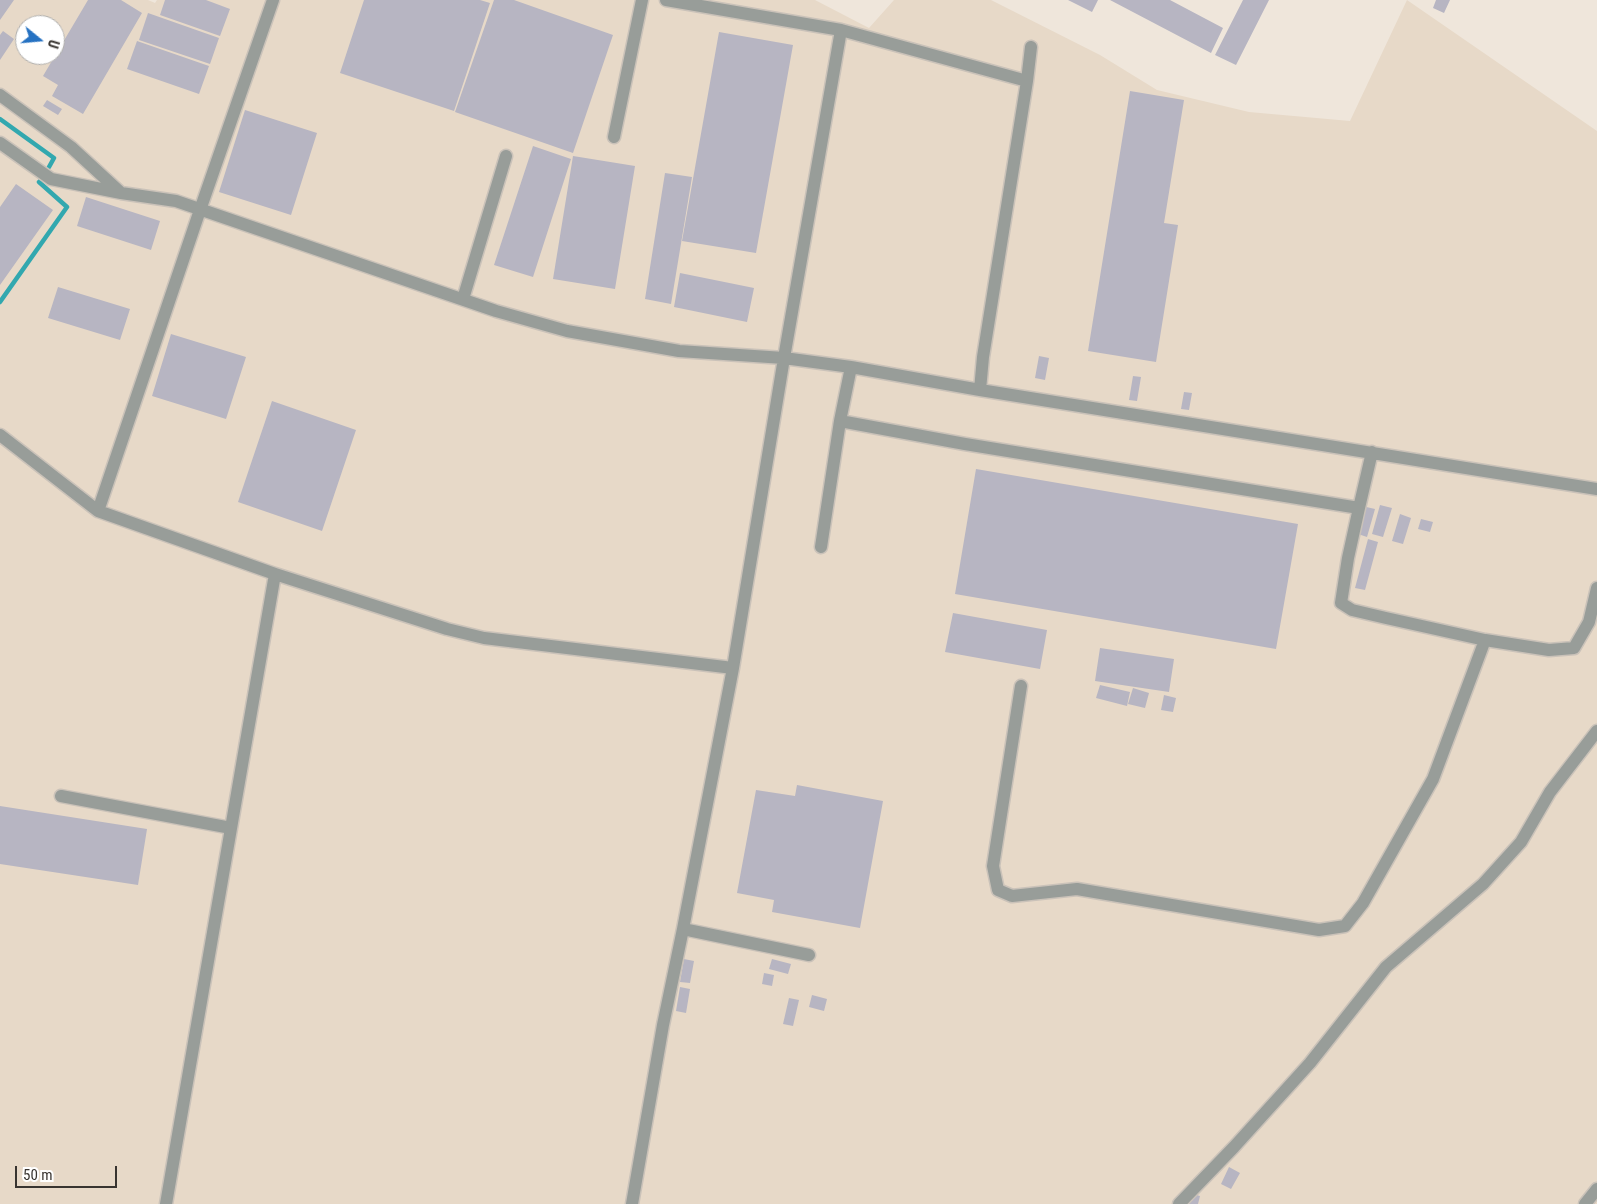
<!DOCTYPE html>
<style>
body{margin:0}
#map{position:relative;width:1597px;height:1204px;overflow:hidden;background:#efe6db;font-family:"Roboto Condensed",sans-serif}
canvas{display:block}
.north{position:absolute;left:15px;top:15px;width:50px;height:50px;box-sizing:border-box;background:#fff;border:1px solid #afaeac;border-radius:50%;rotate:107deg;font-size:14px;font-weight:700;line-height:20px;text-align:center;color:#383430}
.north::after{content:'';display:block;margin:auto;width:18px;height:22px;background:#2672c2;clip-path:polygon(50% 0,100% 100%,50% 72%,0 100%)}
.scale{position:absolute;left:15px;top:1166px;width:102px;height:22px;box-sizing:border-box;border:2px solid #383430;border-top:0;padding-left:6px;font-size:15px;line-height:18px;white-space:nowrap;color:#383430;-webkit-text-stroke:4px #fff;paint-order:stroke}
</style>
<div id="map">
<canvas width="1597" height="1204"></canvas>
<div class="north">U</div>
<div class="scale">50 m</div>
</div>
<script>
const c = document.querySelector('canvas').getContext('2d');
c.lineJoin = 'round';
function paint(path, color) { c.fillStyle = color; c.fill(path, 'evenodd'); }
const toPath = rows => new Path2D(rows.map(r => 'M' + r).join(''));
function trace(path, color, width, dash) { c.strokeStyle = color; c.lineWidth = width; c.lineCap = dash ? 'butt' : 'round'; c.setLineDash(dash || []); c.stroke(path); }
paint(toPath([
 [0,0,148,0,155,3,157,0,815,0,869,28,894,0,991,0,1100,55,1157,90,1249,112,1350,121,1407,0,1597,131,1597,1204,0,1204],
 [25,25,55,25,55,55,25,55]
]), '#e7d9c8');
trace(toPath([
 [0,119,54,158,49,167],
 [0,302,67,207,39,182,40,181]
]), '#32a8af', 4.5);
paint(toPath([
 [0,0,14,0,0,20],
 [88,0,121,0,142,13,83,114,52,96,58,85,43,76],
 [165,0,206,0,230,9,220,36,160,15],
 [364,0,480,0,490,3,454,111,340,73],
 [494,0,514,0,613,35,573,153,455,112],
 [1068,0,1098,0,1092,12],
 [1110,0,1170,0,1223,28,1211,53],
 [1243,0,1269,0,1236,65,1215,55],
 [1436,0,1450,0,1444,13,1433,8],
 [148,13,219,38,210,64,139,40],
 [3,31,14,39,0,60,0,35],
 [719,32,793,45,756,253,682,241],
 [137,41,209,66,199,94,127,69],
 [1130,91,1184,100,1164,223,1178,225,1156,362,1088,351],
 [47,100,62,109,58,115,43,106],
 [245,110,317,133,291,215,219,192],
 [533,146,571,159,533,277,494,265],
 [573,156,635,166,615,289,553,279],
 [665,173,692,177,671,304,645,299],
 [16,184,53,210,0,285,0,207],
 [86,197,160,221,151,250,77,226],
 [680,273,754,288,747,322,674,307],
 [58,287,130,309,120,340,48,318],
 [171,334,246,357,226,419,152,396],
 [1039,356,1049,358,1045,380,1035,378],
 [1133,376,1141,377,1137,401,1129,400],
 [1184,392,1192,393,1189,410,1181,409],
 [272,401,356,430,322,531,238,502],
 [976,469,1298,524,1276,649,955,594],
 [1380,505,1392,508,1383,537,1372,534],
 [1362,506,1375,509,1367,537,1355,533],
 [1400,514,1411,518,1403,544,1392,541],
 [1421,519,1433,522,1430,532,1418,529],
 [1368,539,1378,542,1365,590,1355,588],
 [953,613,1047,630,1040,669,945,652],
 [1100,648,1174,659,1169,692,1095,681],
 [1100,685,1130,692,1127,706,1096,698],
 [1133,688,1149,693,1145,708,1128,704],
 [1164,695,1176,698,1173,712,1161,710],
 [797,785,883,801,860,928,772,912,774,900,737,893,756,790,795,796],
 [0,806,147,829,138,885,0,864],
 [684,959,694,961,690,983,680,982],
 [772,959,791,964,788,974,769,969],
 [764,973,774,975,772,986,762,984],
 [680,987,690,989,686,1013,676,1011],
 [812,995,827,999,824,1011,809,1007],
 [789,998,799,1000,793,1026,783,1024],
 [1229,1167,1240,1173,1231,1189,1221,1184],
 [1190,1193,1200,1196,1198,1204,1188,1204]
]), '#b7b5c2');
const minor = toPath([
 [273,0,200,210,98,511,275,574],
 [666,0,841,30,1027,81],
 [0,95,71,147,121,193],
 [614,137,642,0],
 [0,143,51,179,121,193,176,201,496,311,567,331,679,351,784,358,851,367,980,390,1597,489],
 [463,299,506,156],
 [980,390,983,357,1027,81,1031,47],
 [840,421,965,444,1359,508,1348,558,1341,603,1352,610,1386,618,1485,640,1549,650,1574,648,1589,622,1597,588],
 [0,435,98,511],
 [1359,508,1372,452],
 [821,547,840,421,851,367],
 [1021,686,993,866,998,890,1012,896,1077,889,1319,930,1345,926,1363,903,1433,779,1485,640],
 [61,796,231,828],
 [683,929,809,955],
 [166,1204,275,574,447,629,484,638,733,668],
 [632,1204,663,1025,683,929,733,668,784,358,841,30],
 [1179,1204,1234,1147,1310,1063,1386,967,1483,884,1521,842,1550,792,1597,731],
 [1585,1204,1597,1189]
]);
trace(minor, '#cac2b9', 15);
trace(minor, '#989d99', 12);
</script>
